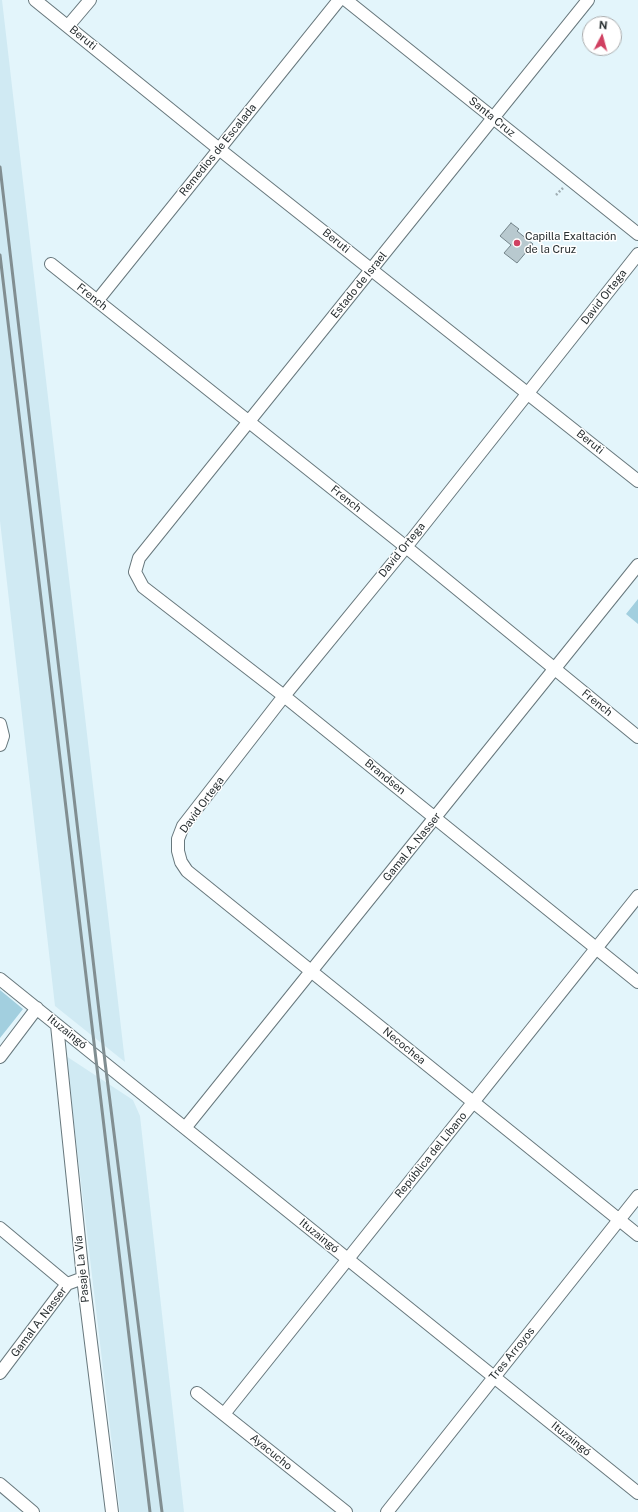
<!DOCTYPE html>
<meta charset="utf-8">
<style>
body{margin:0}
#map{position:relative;width:638px;height:1512px;overflow:hidden;background:#e3f5fb;font-family:"Public Sans",sans-serif}
canvas{display:block}
.north{position:absolute;left:582px;top:16px;width:40px;height:40px;box-sizing:border-box;background:#fff;border:1px solid #a9abac;border-radius:50%;rotate:6deg;font-size:11px;font-weight:700;line-height:16px;text-align:center;color:#272e30}
.north::after{content:'';display:block;margin:auto;width:14px;height:18px;background:#d04061;clip-path:polygon(50% 0,100% 100%,50% 72%,0 100%)}
</style>
<div id="map">
<canvas width="638" height="1512"></canvas>
<div class="north">N</div>
</div>
<script>
const c = document.querySelector('canvas').getContext('2d');
c.lineJoin = 'round';
function paint(path, color) { c.fillStyle = color; c.fill(path, 'evenodd'); }
const toPath = rows => new Path2D(rows.map(r => 'M' + r).join(''));
function trace(path, color, width, dash) { c.strokeStyle = color; c.lineWidth = width; c.lineCap = dash ? 'butt' : 'round'; c.setLineDash(dash || []); c.stroke(path); }
function drawText(font, color, halo, rows, align = 'center') {
  c.font = font + ' "Public Sans",sans-serif'; c.lineWidth = 3; c.setLineDash([]); c.textBaseline = 'middle'; c.strokeStyle = halo; c.fillStyle = color; for (const [text, x, y, turn = 0] of rows) {
    c.save(); c.translate(x, y); c.rotate((+turn || 0) * Math.PI / 180); c.textAlign = isNaN(turn) ? turn : align; if (halo) c.strokeText(text, 0, 0); c.fillText(text, 0, 0); c.restore();
  }
}
paint(toPath([
 [0,0,2,0,125,1062,55,1006,0,521],
 [66,1056,133,1100,140,1116,184,1512,120,1512]
]), '#d0eaf3');
paint(toPath([
 [638,599,638,624,626,614],
 [0,990,23,1009,0,1038]
]), '#a2cfdf');
const building = toPath([
 [511,223,519,229,517,231,533,244,517,263,504,253,511,245,500,236,511,223]
]);
paint(building, '#b8c9cf');
trace(building, '#74848a', 1);
const street = toPath([
 [35,0,219,149,638,481],
 [346,0,638,234],
 [588,0,139,558,135,572,143,587,284,696,638,982],
 [68,26,90,0],
 [638,254,406,547,284,696,183,826,178,839,178,851,181,862,187,871,638,1235],
 [51,264,406,547,638,737],
 [97,301,339,0],
 [0,724,3,736,0,745],
 [0,979,638,1493],
 [57,1025,83,1278,112,1512],
 [0,1057,37,1008],
 [185,1128,638,565],
 [0,1228,67,1284],
 [0,1373,67,1284,83,1278],
 [197,1393,346,1512],
 [224,1414,638,896],
 [0,1484,33,1512],
 [387,1512,638,1196]
]);
trace(street, '#68787d', 14);
trace(toPath([
 [556,195,563,188]
]), '#a1afb4', 2.5, [2, 2]);
trace(street, '#fff', 12);
trace(toPath([
 [0,167,105,1062,162,1512],
 [0,255,150,1512]
]), '#818e91', 3);
for (const [x, y, r, color] of [
 [517,243,4,"#d04061"]
]) { const dot = new Path2D(); dot.arc(x, y, r, 0, 2 * Math.PI); c.fillStyle = color; c.fill(dot); trace(dot, '#fff', 1.5); }
drawText('11px', '#272e30', '#fff', [
 ["Beruti",83,38,39],
 ["Santa Cruz",492,117,39],
 ["Remedios de Escalada",218,150,-51],
 ["Beruti",336,241,39],
 ["Estado de Israel",359,285,-51],
 ["French",92,297,39],
 ["David Ortega",604,297,-52],
 ["Beruti",590,442,39],
 ["French",346,499,39],
 ["David Ortega",402,550,-51],
 ["French",597,703,39],
 ["Brandsen",385,777,39],
 ["David Ortega",202,805,-54],
 ["Gamal A. Nasser",412,847,-51],
 ["Ituzaingó",67,1032,39],
 ["Necochea",404,1046,39],
 ["República del Líbano",431,1155,-51],
 ["Ituzaingó",319,1236,39],
 ["Pasaje La Vía",82,1269,-96],
 ["Gamal A. Nasser",39,1322,-53],
 ["Tres Arroyos",512,1354,-51],
 ["Ituzaingó",571,1439,39],
 ["Ayacucho",271,1452,39]
]);
drawText('11px', '#272e30', '#fff', [
 ["Capilla Exaltación",525,237],
 ["de la Cruz",525,250]
], 'left');
</script>
